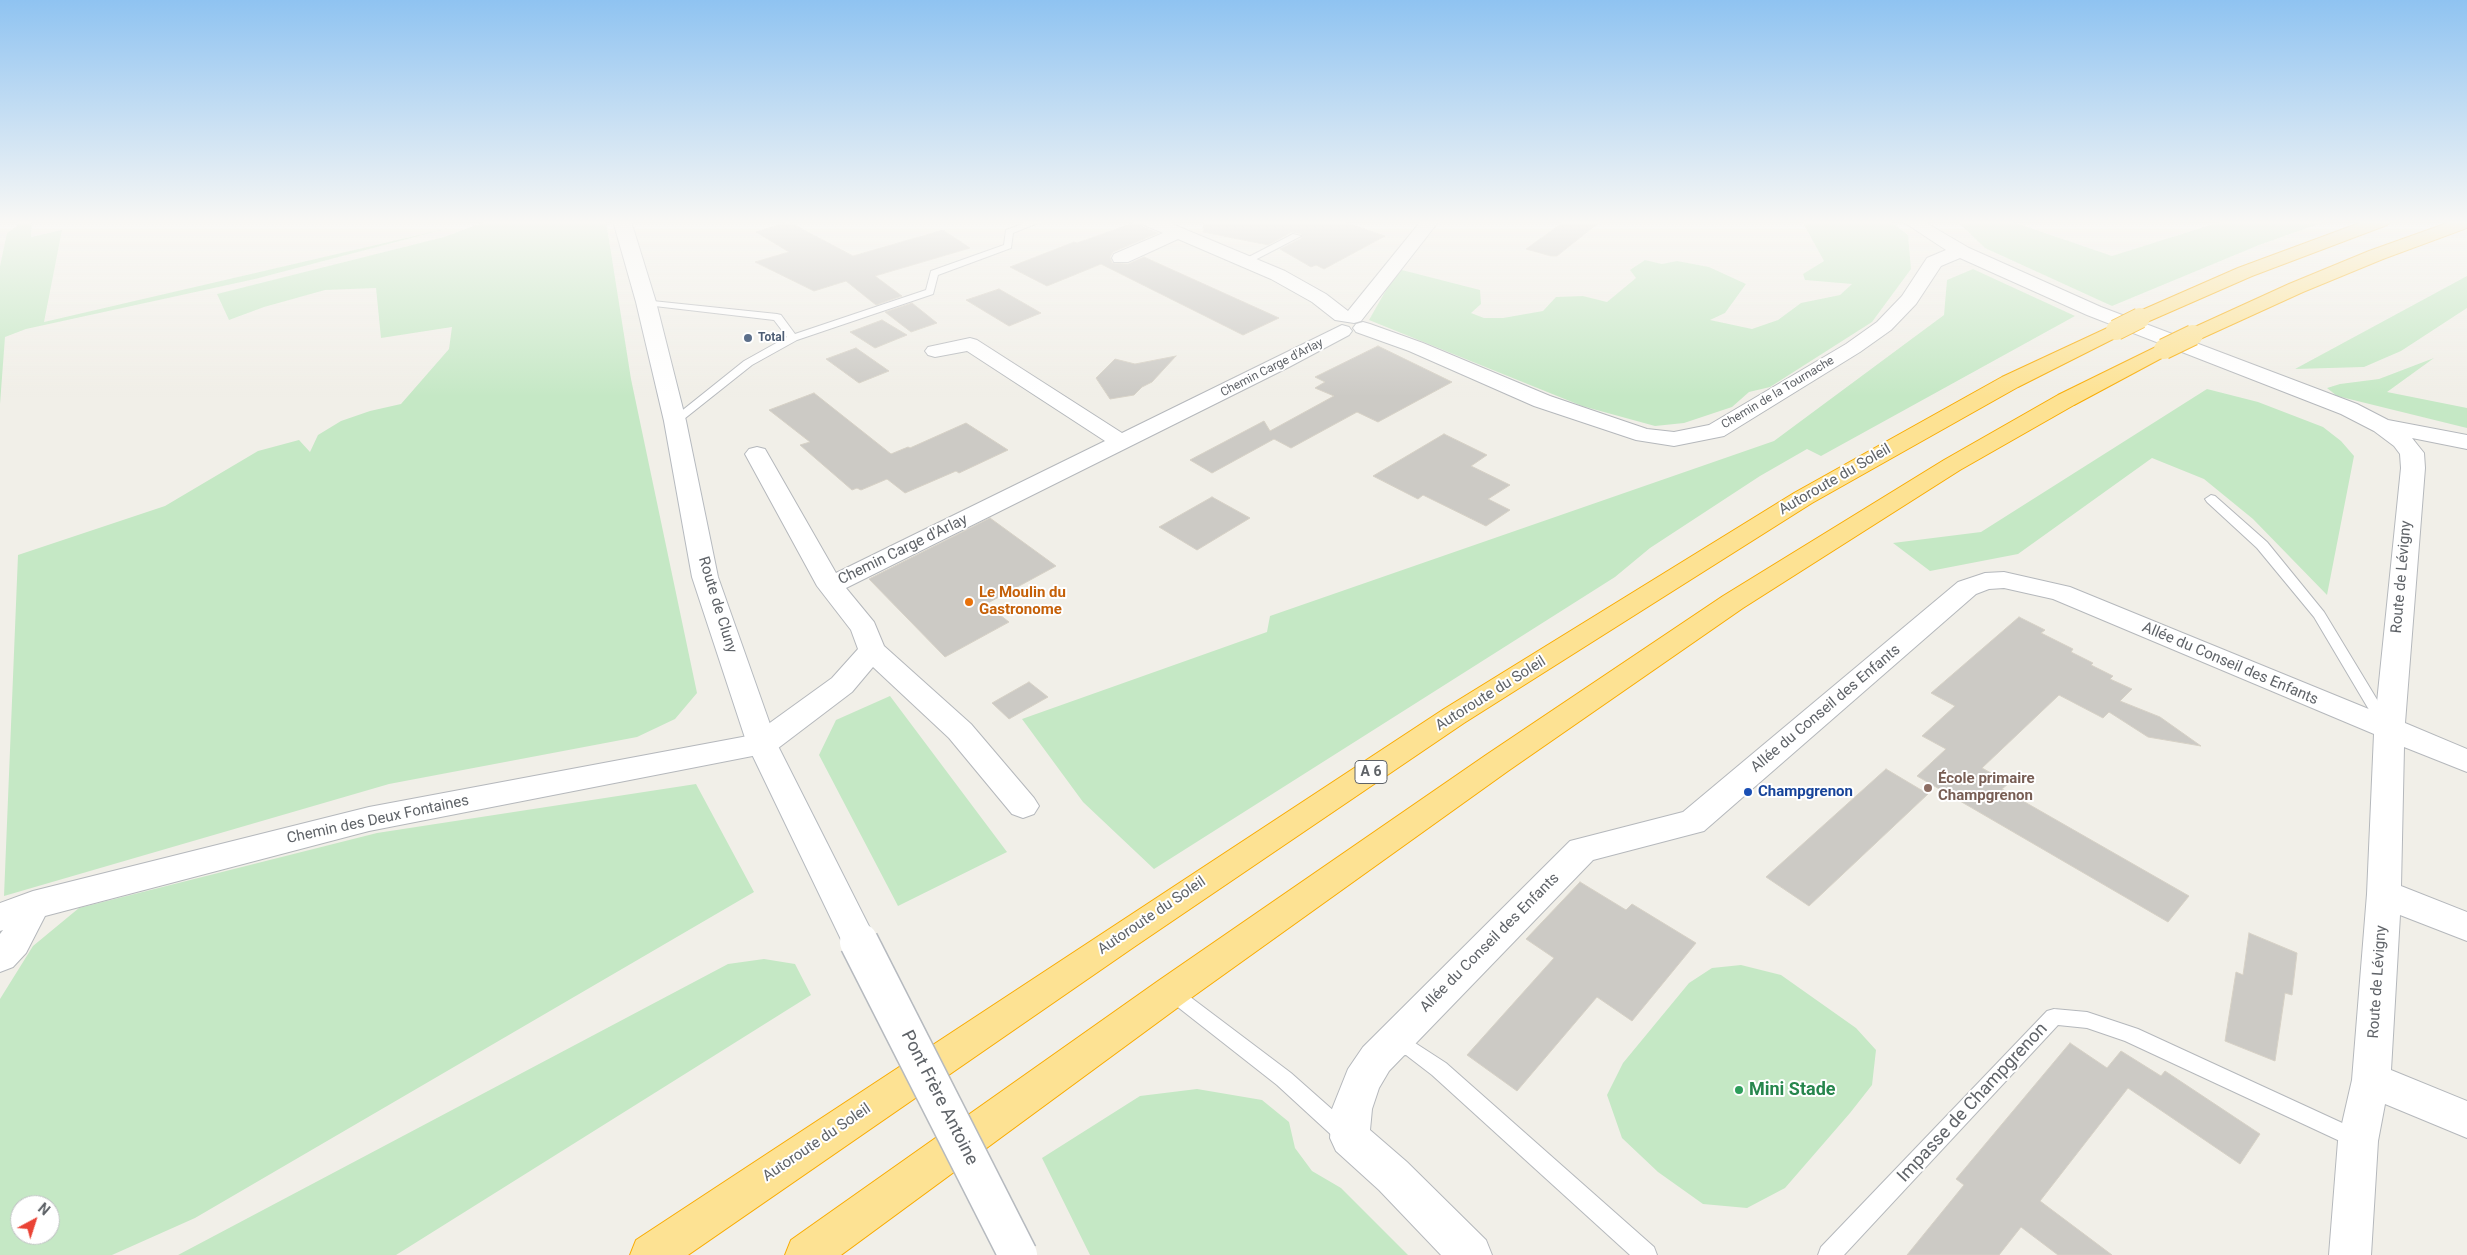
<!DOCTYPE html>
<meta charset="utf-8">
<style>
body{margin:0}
#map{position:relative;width:2467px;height:1255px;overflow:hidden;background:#f1efe8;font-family:Roboto,sans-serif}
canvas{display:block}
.north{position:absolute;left:10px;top:1195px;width:50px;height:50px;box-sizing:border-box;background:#fff;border:1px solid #bfc1c3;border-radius:50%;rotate:40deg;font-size:14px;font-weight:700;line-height:20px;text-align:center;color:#5f6368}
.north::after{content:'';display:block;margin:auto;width:18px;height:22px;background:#ea4335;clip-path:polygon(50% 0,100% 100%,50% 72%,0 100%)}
</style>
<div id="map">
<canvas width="2467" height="1255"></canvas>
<div class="north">N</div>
</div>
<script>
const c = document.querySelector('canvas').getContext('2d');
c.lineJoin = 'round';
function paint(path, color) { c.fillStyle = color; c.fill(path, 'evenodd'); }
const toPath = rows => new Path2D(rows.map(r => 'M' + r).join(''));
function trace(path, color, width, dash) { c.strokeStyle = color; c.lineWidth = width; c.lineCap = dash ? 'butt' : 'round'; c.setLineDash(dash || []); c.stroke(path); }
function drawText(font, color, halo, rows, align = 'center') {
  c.font = font + ' Roboto,sans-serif'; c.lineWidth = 4; c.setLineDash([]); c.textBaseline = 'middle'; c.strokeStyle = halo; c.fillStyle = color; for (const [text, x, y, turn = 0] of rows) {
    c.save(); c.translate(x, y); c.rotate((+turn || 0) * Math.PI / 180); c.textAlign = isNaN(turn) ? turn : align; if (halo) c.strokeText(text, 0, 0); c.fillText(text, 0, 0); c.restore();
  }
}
paint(toPath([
 [18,221,32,221,31,237,62,230,44,322,449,228,255,279,26,329,5,337,0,404,0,266,7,233,17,226],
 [487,221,606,221,631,379,697,693,675,719,637,737,389,784,4,896,18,555,165,506,258,451,299,440,310,452,318,435,341,421,370,411,401,404,449,349,452,327,381,338,376,288,325,290,264,307,229,320,217,294,444,237],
 [1802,221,1890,221,1908,235,1911,269,1872,322,1770,387,1749,392,1732,407,1684,423,1655,426,1582,406,1369,320,1398,269,1480,290,1481,304,1471,313,1484,318,1503,318,1543,311,1556,297,1583,296,1607,302,1636,278,1630,270,1645,260,1662,264,1677,261,1709,267,1746,284,1725,313,1710,320,1752,329,1778,320,1801,303,1840,295,1852,284,1805,280,1803,274,1824,261],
 [1957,221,2010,221,2112,256,2223,221,2327,221,2259,245,2112,306,1985,248],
 [1973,269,2075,316,1821,456,1807,449,1760,476,1650,548,1615,577,1154,869,1083,802,1022,719,1267,632,1270,616,1774,441,1944,315,1947,280],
 [2467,276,2467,308,2401,351,2364,367,2295,369],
 [2434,358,2387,392,2467,408,2467,428,2337,396,2327,388,2340,384,2379,379],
 [2207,389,2258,402,2323,427,2341,441,2354,456,2327,595,2253,519,2204,479,2152,458,2018,554,1930,571,1893,543,1981,532],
 [890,696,1007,852,898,906,819,755,836,720],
 [696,784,754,892,195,1218,112,1255,0,1255,0,999,33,946,79,908,377,833],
 [20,1205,50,1205,50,1235,20,1235],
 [764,959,795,964,811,995,396,1255,178,1255,728,964],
 [1741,965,1781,975,1856,1028,1876,1050,1872,1085,1850,1113,1785,1188,1747,1208,1703,1204,1658,1172,1622,1138,1607,1095,1623,1063,1689,983,1712,968],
 [1197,1089,1262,1100,1289,1122,1295,1148,1312,1171,1341,1188,1408,1255,1090,1255,1042,1158,1140,1096]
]), '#c5e8c5');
const building = toPath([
 [1139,221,1143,227,1158,233,1113,252,1110,257,1112,263,1128,264,1144,257,1279,318,1243,335,1101,264,1047,286,1010,267,1074,242,1077,243,1139,221],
 [1204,221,1341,221,1385,236,1324,269,1316,265,1311,267,1280,249,1302,238,1301,234,1292,232,1268,245,1203,232,1204,221],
 [1565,221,1601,221,1557,256,1551,256,1526,249,1565,221],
 [789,222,853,256,943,230,970,248,875,276,902,296,876,305,846,281,814,291,755,262,789,252,756,232,789,222],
 [999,289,1041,313,1009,326,966,300,999,289],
 [912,303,937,323,911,332,885,312,912,303],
 [882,320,907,335,875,348,850,332,882,320],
 [1378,346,1452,382,1378,422,1357,412,1291,448,1274,439,1212,473,1190,460,1264,421,1270,431,1334,396,1315,388,1325,382,1315,377,1378,346],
 [856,348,889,371,859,383,826,359,856,348],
 [1176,356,1152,382,1142,387,1134,395,1110,399,1096,378,1115,359,1135,364,1176,356],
 [814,393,891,454,908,447,910,448,966,423,1008,450,959,473,956,471,905,493,887,479,861,490,857,488,852,490,800,445,810,442,769,410,814,393],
 [1444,434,1487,455,1471,466,1510,485,1488,499,1510,510,1486,526,1423,495,1418,499,1373,476,1444,434],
 [1212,497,1250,518,1197,550,1159,527,1212,497],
 [990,518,1056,566,986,604,1009,622,945,657,869,579,990,518],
 [2019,617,2045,630,2041,633,2073,649,2071,652,2093,663,2091,665,2113,676,2110,679,2132,689,2120,701,2160,717,2201,746,2148,737,2109,712,2103,718,2059,695,1982,768,2009,783,2002,789,2189,896,2168,922,1917,776,1946,749,1922,736,1955,706,1931,693,2019,617],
 [1029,682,1048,697,1009,719,992,703,1029,682],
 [1886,769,1928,794,1809,906,1766,877,1886,769],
 [1580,882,1626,910,1632,904,1696,943,1632,1021,1597,997,1517,1091,1467,1055,1554,958,1526,939,1580,882],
 [2249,933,2297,953,2292,995,2285,993,2275,1061,2225,1041,2236,972,2243,975,2249,933],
 [2070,1043,2107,1068,2121,1051,2161,1076,2165,1071,2260,1134,2240,1164,2128,1088,2040,1201,2112,1255,2058,1255,2021,1227,1999,1255,1907,1255,1964,1185,1956,1179,2070,1043]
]);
paint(building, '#cccac5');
trace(building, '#d6d1c6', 1);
const lane = toPath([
 [1031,221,1043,221,1013,233,1011,248,938,275,933,294,797,340,752,365,679,423,671,423,669,421,744,361,787,337,774,320,646,305,641,302,643,300,777,314,781,315,795,334,926,290,931,271,1004,245,1006,230,1031,221],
 [1293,234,1301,236,1249,263,1241,261,1293,234],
 [2211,495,2215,496,2267,542,2324,612,2393,726,2391,730,2381,730,2314,617,2257,548,2207,502,2205,499,2211,495],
 [1171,984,1177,987,1291,1073,1352,1127,1355,1134,1352,1141,1345,1143,1338,1141,1277,1085,1165,997,1162,992,1165,987,1171,984],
 [2054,1009,2087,1012,2138,1029,2364,1133,2367,1140,2364,1147,2357,1149,2125,1041,2087,1028,2058,1025,1844,1255,1818,1255,1821,1247,2047,1011,2054,1009],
 [1409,1039,1446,1063,1654,1247,1657,1255,1630,1255,1432,1075,1406,1055,1394,1056,1387,1054,1385,1048,1387,1042,1409,1039]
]);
const street = toPath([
 [1141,221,1165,221,1285,271,1326,294,1348,311,1421,221,1439,221,1361,321,1354,323,1335,320,1312,302,1271,279,1178,239,1128,262,1114,262,1112,258,1114,254,1163,233,1144,225,1141,221],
 [1902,221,1923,221,1969,248,2101,307,2357,404,2388,420,2467,435,2467,449,2412,438,2424,453,2425,468,2405,723,2467,749,2467,772,2404,747,2401,886,2467,912,2467,941,2400,915,2391,1070,2467,1101,2467,1138,2385,1104,2378,1141,2371,1255,2329,1255,2338,1141,2352,1080,2367,894,2374,734,2053,599,2004,588,1989,589,1976,594,1704,831,1593,860,1389,1071,1379,1088,1372,1109,1370,1130,1407,1162,1486,1240,1492,1255,1441,1255,1379,1190,1336,1151,1330,1138,1332,1109,1348,1069,1363,1047,1570,841,1683,812,1958,582,1985,573,2004,572,2070,587,2376,712,2401,468,2400,454,2394,446,2374,431,2341,414,2087,315,1960,258,1941,266,1916,304,1891,330,1860,352,1724,436,1674,446,1636,440,1534,406,1409,351,1356,332,1353,328,1356,324,1363,322,1370,324,1423,343,1550,396,1647,429,1674,432,1709,425,1846,344,1877,322,1902,296,1927,258,1946,250,1902,221],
 [1342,325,1349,327,1352,331,1349,335,1289,367,846,588,874,622,884,646,971,724,1034,798,1039,806,1034,814,1023,818,1012,814,949,738,873,667,852,692,773,752,369,831,45,916,26,953,13,967,0,972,0,934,3,930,0,931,0,903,33,891,369,807,753,735,832,678,858,649,851,630,817,586,745,454,749,449,757,447,765,449,836,573,1105,441,967,351,935,357,928,355,925,351,928,347,970,338,977,340,1122,433,1342,325]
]);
const secondary = toPath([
 [613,221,631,221,656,302,686,421,718,577,777,744,877,942,871,952,859,956,847,952,747,744,692,577,664,421,636,302,613,221]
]);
const highway = toPath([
 [2365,221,2390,221,2387,225,2252,276,2147,322,2140,324,2133,322,2130,318,2133,314,2238,268,2365,221],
 [2453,221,2467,221,2467,228,2383,259,2303,292,2200,339,2193,341,2186,339,2183,335,2186,331,2289,284,2369,251,2453,221],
 [2116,324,2123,326,2126,330,2123,334,2018,387,1812,503,1464,723,1134,947,688,1255,630,1255,636,1240,1444,709,1794,493,2002,377,2116,324],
 [2164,343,2171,345,2174,349,2171,353,2074,405,1960,470,1743,608,1508,771,1184,1003,841,1255,785,1255,791,1240,1158,981,1486,755,1723,596,1944,460,2058,395,2164,343]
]);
trace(lane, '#b5b8bc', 2);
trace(street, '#b5b8bc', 2);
trace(secondary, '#b6babf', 2);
trace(highway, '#f9ab00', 2);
paint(lane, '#fff');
paint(street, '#fff');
paint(secondary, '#fff');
paint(highway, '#fde293');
const secondaryBridge = toPath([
 [859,942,1018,1255]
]);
const highwayBridge = toPath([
 [2116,330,2140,318],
 [2164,349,2193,335]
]);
trace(secondaryBridge, '#b6babf', 41, []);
trace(highwayBridge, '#f9ab00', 22, []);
trace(secondaryBridge, '#fff', 38);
trace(highwayBridge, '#fde293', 20);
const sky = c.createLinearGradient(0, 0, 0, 397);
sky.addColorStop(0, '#8fc3f1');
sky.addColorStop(0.56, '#f9f8f5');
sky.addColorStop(1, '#f9f8f500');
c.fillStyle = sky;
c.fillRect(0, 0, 2467, 397);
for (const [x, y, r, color] of [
 [748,338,5,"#5c6f8a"],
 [969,602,5,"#e8710a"],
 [1928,788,5,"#8d6e63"],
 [1748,792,5,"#1a4fb4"],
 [1739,1090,5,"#2e9e5b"]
]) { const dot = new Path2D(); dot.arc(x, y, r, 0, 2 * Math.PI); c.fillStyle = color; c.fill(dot); trace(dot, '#fff', 2); }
drawText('bold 12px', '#4e5e75', '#fff', [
 ["Total",758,338]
], 'left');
drawText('12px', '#5f6368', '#fff', [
 ["Chemin Carge d'Arlay",1272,368,-27],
 ["Chemin de la Tournache",1778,393,-31]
]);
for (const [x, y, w] of [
 [1371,772,32]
]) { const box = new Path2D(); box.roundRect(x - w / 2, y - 11.5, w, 23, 4); c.fillStyle = '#fff'; c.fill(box); trace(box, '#5f6368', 1); }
drawText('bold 14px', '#5f6368', null, [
 ["A 6",1371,772]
]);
drawText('15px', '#5f6368', '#fff', [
 ["Autoroute du Soleil",1835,480,-30],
 ["Chemin Carge d'Arlay",903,550,-26],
 ["Route de Lévigny",2402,577,-85],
 ["Route de Cluny",717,605,73],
 ["Allée du Conseil des Enfants",2230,664,23],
 ["Autoroute du Soleil",1491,694,-32],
 ["Allée du Conseil des Enfants",1826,709,-40],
 ["Chemin des Deux Fontaines",378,820,-12],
 ["Autoroute du Soleil",1152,916,-34],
 ["Allée du Conseil des Enfants",1490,943,-45],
 ["Route de Lévigny",2378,982,-86],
 ["Autoroute du Soleil",817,1143,-34]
]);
drawText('bold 15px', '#c56008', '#fff', [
 ["Le Moulin du",979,593],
 ["Gastronome",979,610]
], 'left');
drawText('bold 15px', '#785e54', '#fff', [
 ["École primaire",1938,779],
 ["Champgrenon",1938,796]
], 'left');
drawText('bold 15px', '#164399', '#fff', [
 ["Champgrenon",1758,792]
], 'left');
drawText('bold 18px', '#27864d', '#fff', [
 ["Mini Stade",1749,1090]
], 'left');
drawText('18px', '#5f6368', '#fff', [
 ["Pont Frère Antoine",939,1098,63],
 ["Impasse de Champgrenon",1973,1103,-47]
]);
</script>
